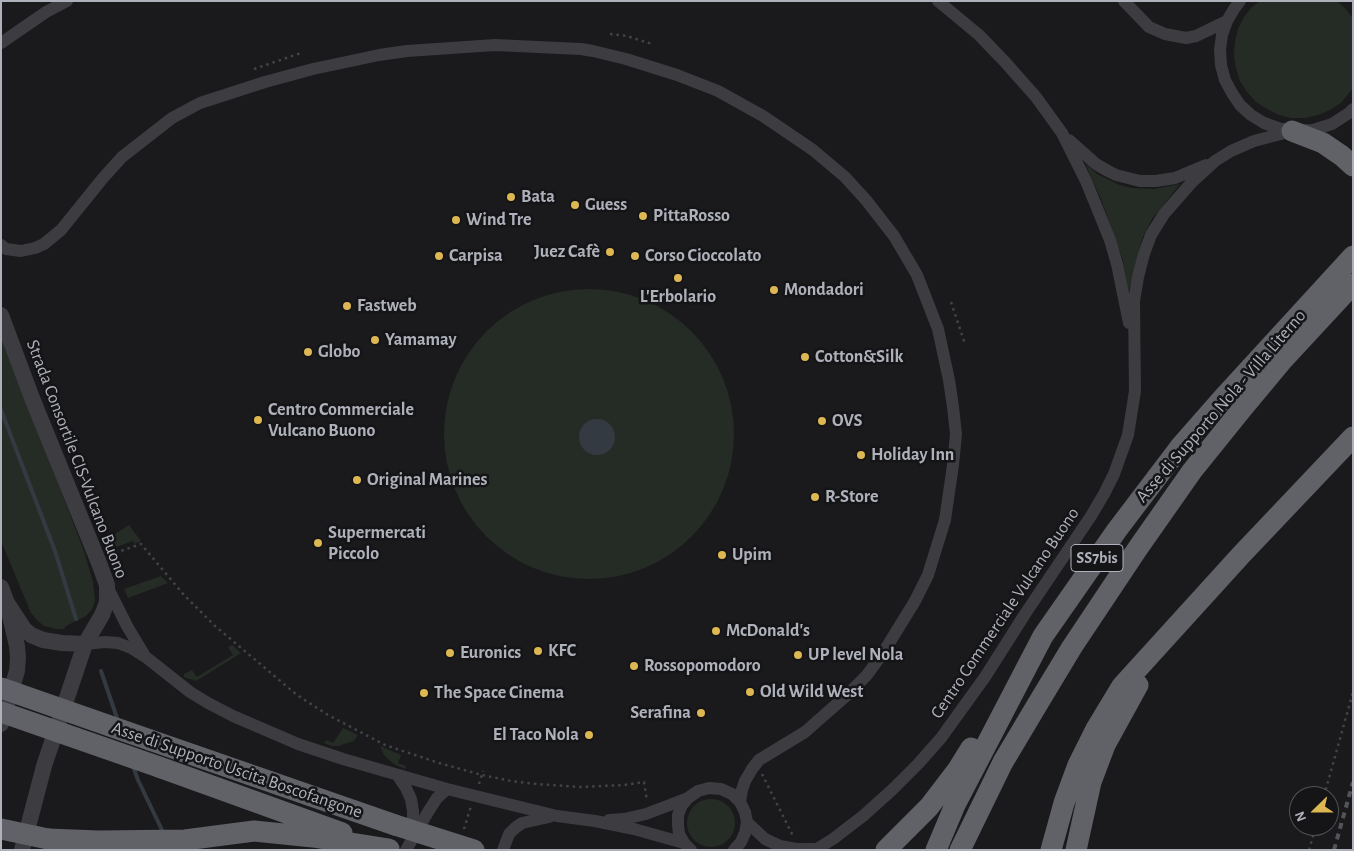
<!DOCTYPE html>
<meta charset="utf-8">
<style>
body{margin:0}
#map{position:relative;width:1354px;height:851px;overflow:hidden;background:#1a1a1c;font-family:"Alegreya Sans",sans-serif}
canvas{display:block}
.frame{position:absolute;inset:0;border:2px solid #aeb1ba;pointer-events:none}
.north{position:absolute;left:1289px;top:786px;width:50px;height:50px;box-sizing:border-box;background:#151517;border:1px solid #525358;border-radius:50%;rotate:248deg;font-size:14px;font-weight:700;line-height:20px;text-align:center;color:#aeb1ba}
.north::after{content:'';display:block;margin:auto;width:18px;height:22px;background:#ddb751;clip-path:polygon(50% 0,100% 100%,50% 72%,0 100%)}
</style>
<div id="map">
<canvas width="1354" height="851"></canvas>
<div class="frame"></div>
<div class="north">N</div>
</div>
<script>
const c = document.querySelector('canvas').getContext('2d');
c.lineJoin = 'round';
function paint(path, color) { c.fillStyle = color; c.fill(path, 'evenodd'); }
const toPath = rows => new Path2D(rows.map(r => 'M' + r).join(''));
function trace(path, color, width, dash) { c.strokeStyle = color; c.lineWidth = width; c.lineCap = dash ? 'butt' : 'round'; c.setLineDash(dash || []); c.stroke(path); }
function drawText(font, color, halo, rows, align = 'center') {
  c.font = font + ' "Alegreya Sans",sans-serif'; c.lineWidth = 5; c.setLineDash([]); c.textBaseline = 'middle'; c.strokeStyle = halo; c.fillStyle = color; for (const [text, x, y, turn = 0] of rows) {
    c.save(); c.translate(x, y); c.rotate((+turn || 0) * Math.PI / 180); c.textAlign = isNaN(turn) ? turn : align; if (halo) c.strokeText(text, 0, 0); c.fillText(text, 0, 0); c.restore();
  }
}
paint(toPath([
 [1260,1,1337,1,1346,9,1353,18,1353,88,1341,103,1330,110,1318,115,1305,118,1291,118,1279,115,1267,109,1256,102,1247,92,1240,81,1236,68,1234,55,1235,42,1238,29,1244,17,1252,7],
 [1085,163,1097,174,1117,184,1131,188,1154,189,1180,184,1152,219,1142,239,1128,294,1123,260,1101,199],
 '444 434a145 145 0 1 1 290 0a145 145 0 1 1-290 0Z',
 [1,332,85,554,93,582,95,601,92,609,86,616,66,626,64,629,57,629,44,626,37,620,31,613,1,541],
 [129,525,141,541,135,544,133,541,110,549,110,554,106,555,107,549,115,534],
 [161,576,168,583,128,598,124,589],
 [232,645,241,653,196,681,184,677,184,674,192,670,197,677,233,655,228,647],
 [343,728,358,735,354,741,338,746,332,746,324,743,326,740,333,743],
 [380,746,401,755,398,763,406,766,405,769,394,764,389,760,384,755],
 '687 823a24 24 0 1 1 48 0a24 24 0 1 1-48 0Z'
]), '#252c26');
paint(toPath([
 '579 437a18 18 0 1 1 36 0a18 18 0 1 1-36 0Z'
]), '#343a41');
trace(toPath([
 [1,410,55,551,76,619],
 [101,671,118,721],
 [133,766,138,780,163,832]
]), '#343a41', 4);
trace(toPath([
 [610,34,627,36,652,44],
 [254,69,301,53],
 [951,302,965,344],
 [109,555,141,544,184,595,215,626,297,695,328,715,385,745,439,763,482,775,511,781,537,784,580,787,624,785,644,782,647,801],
 [762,774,793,836],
 [479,784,483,771],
 [1324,796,1353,692],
 [464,829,471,806],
 [1309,850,1316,826]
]), '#424348', 2.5, [2.5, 4]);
trace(toPath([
 [938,1,979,35,1005,62,1036,97,1062,133,1086,181,1110,240,1117,264,1129,323],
 [1124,1,1149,27,1165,34,1186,38,1196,36,1227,21],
 [1240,1,1234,9,1227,21,1222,35,1220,50,1221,65,1225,80,1232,93,1240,105,1251,115,1264,123,1278,128,1292,131,1313,130,1332,124,1349,113,1353,109],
 [1,43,46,12,67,1],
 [1069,140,1096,164,1108,171,1116,175,1140,181,1156,181,1175,178,1206,165],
 [1,245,6,249,21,251,35,248,44,244,61,230,103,178,122,157,172,118,200,103,265,82,313,69,379,55,407,51,495,45,581,49,593,51,626,59,677,75,718,91,763,116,813,150,845,177,866,200,894,236,917,275,938,329,949,380,953,407,956,434,953,465,945,520,928,575,915,601,883,653,867,675,847,695,805,732,759,760,752,769,745,781,742,790,740,802],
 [108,588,127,626,145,656],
 [85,644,105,642,118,643,131,648,147,658,190,692,208,703,233,716,298,744,343,759,447,789,557,816,595,821,634,829,684,843],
 [398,776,406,788,411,799,413,811,413,835],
 [609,820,624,819,646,814,688,798],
 [747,822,765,839,780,846,796,849,816,849],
 [406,850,428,812,437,798,447,789],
 [503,850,509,834,515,828,522,823,549,817],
 [691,850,684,843,679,834,678,825,678,815,682,805,688,798,698,791,709,788,721,789,732,794,740,802,745,812,747,822,745,833,741,842,734,850],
 [815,850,833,839,863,816,892,790,918,764,941,738,985,677,1025,614,1091,516,1104,494,1114,474,1128,435,1135,391,1134,301,1138,277,1144,254,1151,235,1164,214,1192,182,1215,161,1231,151,1254,141,1292,131]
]), '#3c3c41', 12);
trace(toPath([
 [1,315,32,398,99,563,107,585,107,602,102,615,85,644,62,643,43,640,31,635,24,629,7,603],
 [1,587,7,603,17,646,18,658,17,671,1,724],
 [22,850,44,766,85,644]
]), '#3c3c41', 16);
trace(toPath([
 [1292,131,1323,143,1342,156,1353,166],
 [150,740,395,825],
 [159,767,342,833],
 [48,839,98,841,185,840,254,831,313,837,389,849],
 [886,850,929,807,958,769,971,748],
 [936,850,955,805,1043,636,1117,530,1180,447,1223,398,1353,256],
 [960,850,1003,762,1037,705,1072,647,1138,548,1192,471,1242,409,1281,362,1353,284],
 [1051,850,1064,803,1078,765,1096,729,1122,686,1241,555,1353,437],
 [1076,850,1091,782,1105,745,1138,685]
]), '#606268', 21);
trace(toPath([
 [1334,850,1353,782]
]), '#535459', 4, [6, 5]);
trace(toPath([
 [1,688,150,740],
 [1,712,159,767],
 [395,825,474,850],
 [1,829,48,839]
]), '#606268', 21);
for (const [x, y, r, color] of [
 [511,197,5,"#ddb751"],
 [575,205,5,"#ddb751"],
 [643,216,5,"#ddb751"],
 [456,220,5,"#ddb751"],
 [610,252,5,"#ddb751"],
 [439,256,5,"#ddb751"],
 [635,256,5,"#ddb751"],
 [678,278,5,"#ddb751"],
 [774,290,5,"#ddb751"],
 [347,306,5,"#ddb751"],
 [375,340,5,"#ddb751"],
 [308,352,5,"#ddb751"],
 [805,357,5,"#ddb751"],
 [258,420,5,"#ddb751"],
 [822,421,5,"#ddb751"],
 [861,455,5,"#ddb751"],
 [357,480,5,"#ddb751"],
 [815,497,5,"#ddb751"],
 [318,543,5,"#ddb751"],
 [722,555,5,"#ddb751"],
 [716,631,5,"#ddb751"],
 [538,651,5,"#ddb751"],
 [450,653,5,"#ddb751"],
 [798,655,5,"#ddb751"],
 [634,666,5,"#ddb751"],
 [750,692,5,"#ddb751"],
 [424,693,5,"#ddb751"],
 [701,713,5,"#ddb751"],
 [589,735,5,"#ddb751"]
]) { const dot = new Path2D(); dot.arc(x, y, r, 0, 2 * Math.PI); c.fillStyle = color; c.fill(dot); trace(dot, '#151517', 2); }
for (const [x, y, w] of [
 [1097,558,52]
]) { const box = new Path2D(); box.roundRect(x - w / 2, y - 13.5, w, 27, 4); c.fillStyle = '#151517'; c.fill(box); trace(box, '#aeb1ba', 1); }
drawText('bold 16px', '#aeb1ba', null, [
 ["SS7bis",1097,558]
]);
drawText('bold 18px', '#aeb1ba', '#151517', [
 ["Bata",521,197],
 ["Guess",585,205],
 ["PittaRosso",653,216],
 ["Wind Tre",466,220],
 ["Juez Cafè",600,252,"right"],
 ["Carpisa",449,256],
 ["Corso Cioccolato",645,256],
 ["Mondadori",784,290],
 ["L'Erbolario",678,297,"center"],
 ["Fastweb",357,306],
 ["Yamamay",385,340],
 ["Globo",318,352],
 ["Cotton&Silk",815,357],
 ["Centro Commerciale",268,410],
 ["Vulcano Buono",268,431],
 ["OVS",832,421],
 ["Holiday Inn",871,455],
 ["Original Marines",367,480],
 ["R-Store",825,497],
 ["Supermercati",328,533],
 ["Piccolo",328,554],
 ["Upim",732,555],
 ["McDonald's",726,631],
 ["KFC",548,651],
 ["Euronics",460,653],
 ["UP level Nola",808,655],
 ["Rossopomodoro",644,666],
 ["Old Wild West",760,692],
 ["The Space Cinema",434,693],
 ["Serafina",691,713,"right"],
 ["El Taco Nola",579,735,"right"]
], 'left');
drawText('18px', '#aeb1ba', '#151517', [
 ["Asse di Supporto Nola - Villa Literno",1221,406,-49],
 ["Strada Consortile CIS-Vulcano Buono",77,459,69],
 ["Centro Commerciale Vulcano Buono",1005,613,-56],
 ["Asse di Supporto Uscita Boscofangone",237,770,19]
]);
</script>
